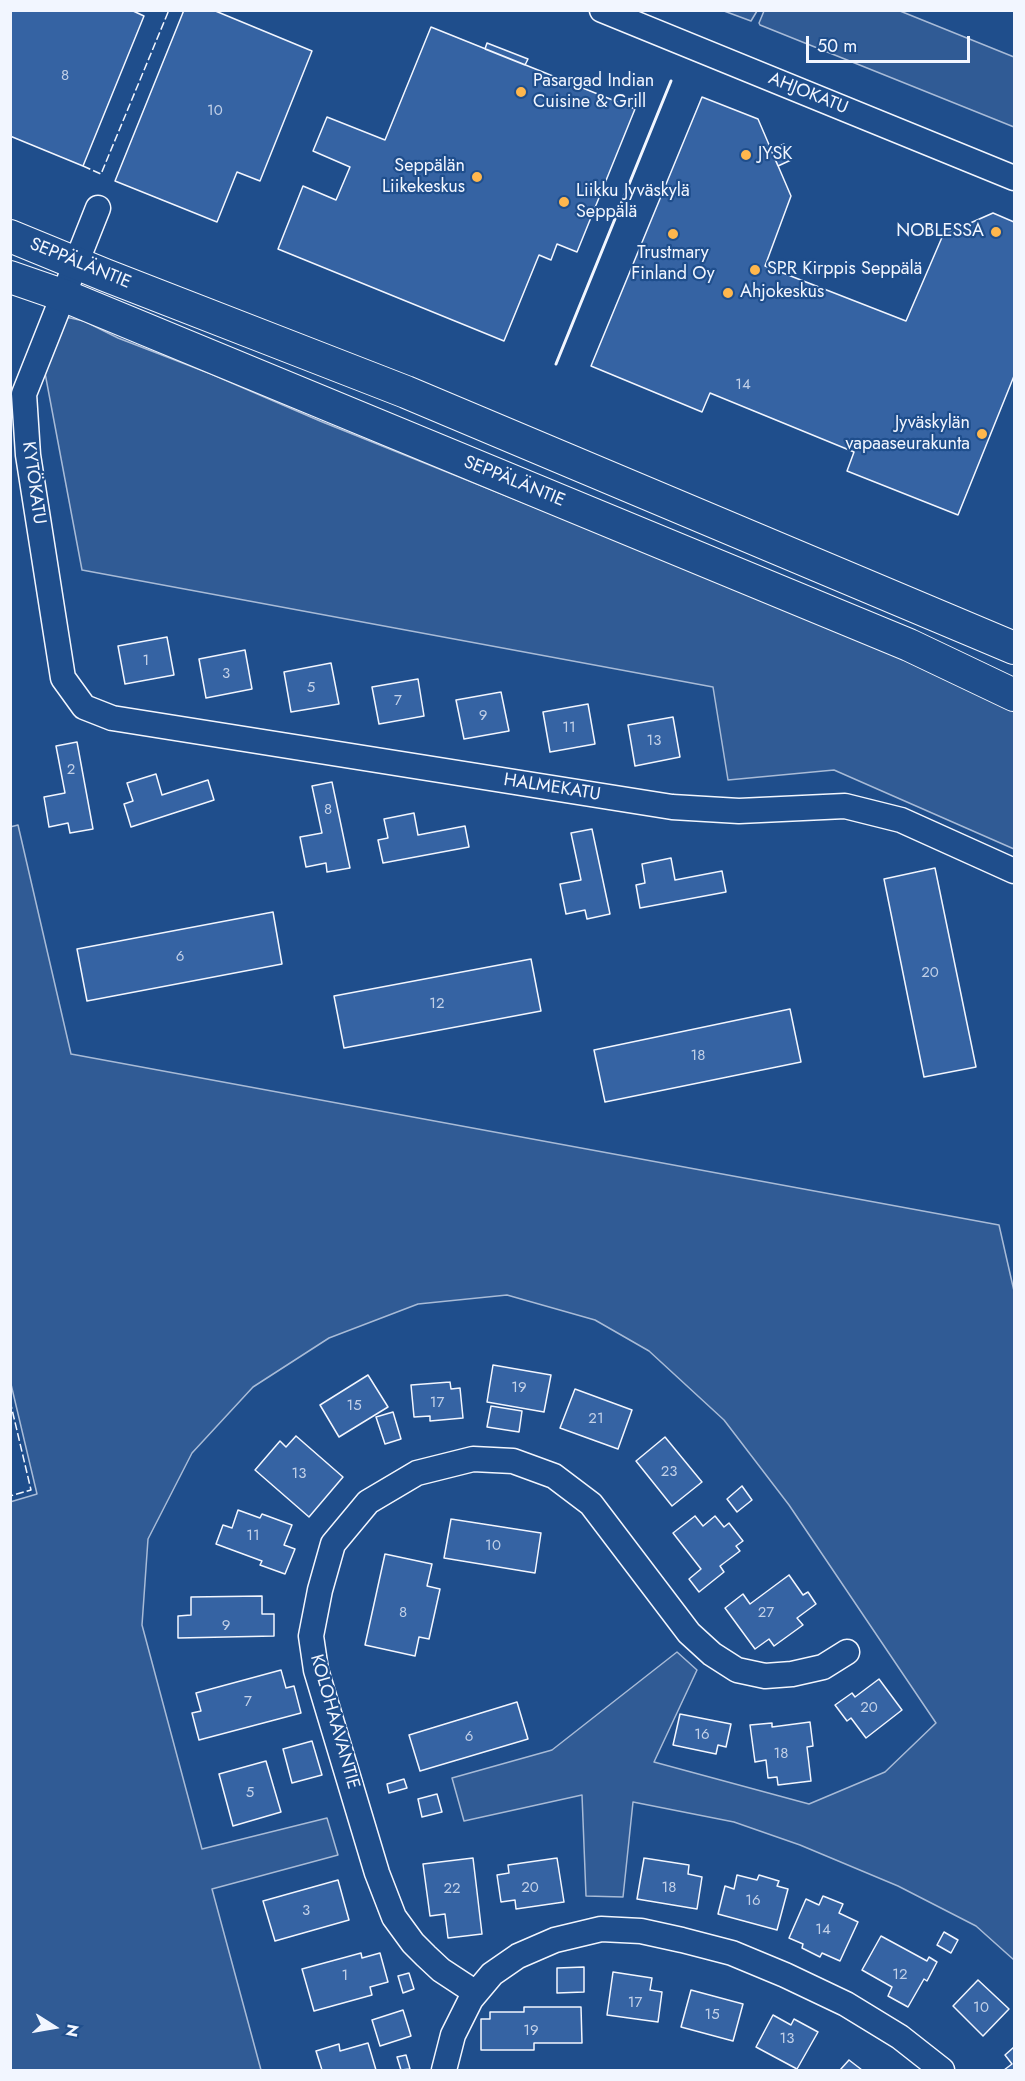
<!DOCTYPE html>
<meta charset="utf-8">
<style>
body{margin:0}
#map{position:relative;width:1025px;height:2081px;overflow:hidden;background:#1f4e8c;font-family:Jost,sans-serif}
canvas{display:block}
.frame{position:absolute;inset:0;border:12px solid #f2f6ff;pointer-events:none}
.north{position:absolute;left:24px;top:1997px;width:60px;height:60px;-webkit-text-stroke:4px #1f4e8c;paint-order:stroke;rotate:101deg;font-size:16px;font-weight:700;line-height:24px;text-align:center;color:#f2f6ff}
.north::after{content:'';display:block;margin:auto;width:21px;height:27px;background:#f2f6ff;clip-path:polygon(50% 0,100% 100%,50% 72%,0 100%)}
.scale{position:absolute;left:806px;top:36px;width:164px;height:27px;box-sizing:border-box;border:3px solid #f2f6ff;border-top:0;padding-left:8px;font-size:18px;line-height:21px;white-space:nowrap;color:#f2f6ff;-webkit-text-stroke:4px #1f4e8c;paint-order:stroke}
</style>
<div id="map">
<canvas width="1025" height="2081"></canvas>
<div class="frame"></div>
<div class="north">N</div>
<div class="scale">50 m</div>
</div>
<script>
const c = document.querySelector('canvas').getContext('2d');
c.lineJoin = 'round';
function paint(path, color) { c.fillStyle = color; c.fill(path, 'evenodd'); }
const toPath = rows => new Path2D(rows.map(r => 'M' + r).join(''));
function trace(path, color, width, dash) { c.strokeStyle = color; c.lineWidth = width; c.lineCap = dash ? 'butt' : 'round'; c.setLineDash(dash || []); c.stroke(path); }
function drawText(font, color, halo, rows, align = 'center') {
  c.font = font + ' Jost,sans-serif'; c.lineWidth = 4.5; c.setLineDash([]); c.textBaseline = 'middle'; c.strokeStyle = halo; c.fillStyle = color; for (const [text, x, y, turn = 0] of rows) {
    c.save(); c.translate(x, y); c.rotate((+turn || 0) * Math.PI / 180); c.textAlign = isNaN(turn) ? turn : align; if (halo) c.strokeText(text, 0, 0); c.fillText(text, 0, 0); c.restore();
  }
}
const green = toPath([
 [724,11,757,10,757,11,751,21,724,11],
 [764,11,900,11,1014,57,1014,127,760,25,759,23,764,11],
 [61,316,84,321,118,338,211,374,320,421,835,628,1014,711,1014,849,834,770,728,780,713,687,82,570,42,357,61,316],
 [18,825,71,1054,999,1225,1014,1291,1014,1960,976,1926,898,1886,800,1845,734,1822,633,1802,623,1897,586,1896,582,1795,464,1821,452,1778,552,1750,677,1652,697,1670,654,1762,809,1804,885,1772,936,1723,789,1505,724,1420,649,1351,595,1320,507,1295,418,1304,329,1338,253,1387,192,1453,148,1539,142,1625,202,1849,327,1818,338,1855,212,1889,261,2070,11,2070,10,1502,37,1494,10,1380,10,827,18,825]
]);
paint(green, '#305b95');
trace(green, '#a8bbd7', 1.5);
const building = toPath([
 [10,10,131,10,144,16,83,166,10,136,10,10],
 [184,10,213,10,312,51,260,181,237,172,217,222,115,181,184,10],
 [431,27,635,109,577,252,557,244,551,260,539,255,504,341,278,249,303,186,336,200,350,167,313,151,327,117,385,140,431,27],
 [487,43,528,59,525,65,485,49,487,43],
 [702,97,758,119,791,196,765,266,906,321,943,235,993,213,1014,222,1014,376,958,515,847,471,854,452,710,393,702,412,591,366,702,97],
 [784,144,791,160,778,166,771,150,784,144],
 [167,637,174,675,125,684,118,646,167,637],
 [245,650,252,689,206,698,199,659,245,650],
 [331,663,339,704,291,712,284,672,331,663],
 [418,679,424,716,379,724,372,687,418,679],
 [501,692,509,731,464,739,456,700,501,692],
 [588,704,595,744,550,752,543,712,588,704],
 [673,717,680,757,635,766,628,725,673,717],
 [77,742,93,829,70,833,68,823,49,827,44,797,65,793,56,746,77,742],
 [156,774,162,795,208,780,214,800,131,827,124,804,133,801,127,783,156,774],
 [332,782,350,868,327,872,326,863,306,867,300,837,322,833,312,786,332,782],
 [414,813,418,835,465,826,469,847,383,863,378,840,388,838,384,819,414,813],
 [592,829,610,914,587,919,585,910,566,914,560,884,581,880,571,833,592,829],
 [671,858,675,880,722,871,726,892,640,908,636,885,645,883,642,864,671,858],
 [935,868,976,1067,924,1077,884,879,935,868],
 [273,912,282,964,87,1001,77,949,273,912],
 [531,959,541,1011,344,1048,334,996,531,959],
 [790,1009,801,1062,605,1102,594,1050,790,1009],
 [493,1365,551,1375,544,1412,487,1402,493,1365],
 [368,1375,388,1407,339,1437,320,1405,368,1375],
 [450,1382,451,1389,460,1388,463,1418,430,1421,430,1416,414,1417,411,1385,450,1382],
 [575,1389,632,1410,618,1449,560,1428,575,1389],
 [491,1406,522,1411,519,1432,487,1427,491,1406],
 [393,1412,401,1439,385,1444,376,1417,393,1412],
 [296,1436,343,1477,309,1517,255,1470,280,1441,286,1447,296,1436],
 [665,1437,702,1482,672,1506,636,1461,665,1437],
 [742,1486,752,1500,737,1512,727,1499,742,1486],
 [238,1510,260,1518,262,1514,292,1525,284,1545,295,1549,285,1574,260,1565,262,1561,216,1544,223,1525,232,1528,238,1510],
 [695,1516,703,1526,715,1516,724,1527,729,1523,743,1541,736,1546,740,1551,720,1566,724,1572,699,1592,689,1579,701,1569,673,1533,695,1516],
 [451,1519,541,1533,535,1573,444,1558,451,1519],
 [385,1554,432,1564,427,1586,440,1589,429,1639,419,1637,415,1656,365,1645,385,1554],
 [789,1575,803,1595,808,1592,816,1604,797,1618,803,1625,774,1646,769,1639,755,1649,725,1608,743,1594,750,1604,789,1575],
 [262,1596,262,1614,274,1614,274,1636,178,1638,178,1616,191,1615,191,1597,262,1596],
 [281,1670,286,1688,294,1686,301,1713,199,1740,192,1713,201,1711,196,1693,281,1670],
 [879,1679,902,1710,866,1738,851,1718,847,1721,835,1705,852,1693,855,1697,879,1679],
 [517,1702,528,1739,420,1771,409,1735,517,1702],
 [680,1714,731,1724,726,1747,718,1745,716,1754,673,1745,680,1714],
 [810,1722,813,1746,807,1747,811,1781,778,1785,777,1777,768,1778,766,1760,755,1762,750,1725,772,1723,772,1727,810,1722],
 [312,1741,322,1775,292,1783,283,1749,312,1741],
 [266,1761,281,1812,233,1826,219,1774,266,1761],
 [404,1779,407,1788,389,1793,387,1784,404,1779],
 [437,1794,442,1812,422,1817,418,1799,437,1794],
 [473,1858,482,1934,448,1938,445,1914,430,1916,423,1864,473,1858],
 [557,1858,564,1902,516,1909,515,1900,501,1902,497,1875,509,1873,508,1865,557,1858],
 [644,1858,689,1865,688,1874,702,1877,697,1909,637,1899,644,1858],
 [737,1875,757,1880,759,1875,779,1881,777,1886,788,1889,777,1930,718,1914,725,1886,734,1889,737,1875],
 [338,1880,349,1920,275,1941,263,1901,338,1880],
 [823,1896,843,1904,839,1913,858,1922,840,1961,822,1953,820,1957,802,1948,803,1944,789,1938,806,1899,819,1905,823,1896],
 [944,1932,958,1940,951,1953,937,1945,944,1932],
 [881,1936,927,1961,929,1957,937,1962,927,1981,924,1979,908,2007,888,1996,892,1987,862,1970,881,1936],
 [361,1953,362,1958,380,1953,388,1982,370,1987,372,1995,314,2011,302,1969,361,1953],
 [584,1967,584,1992,557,1993,557,1968,584,1967],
 [613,1972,652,1978,650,1990,662,1992,658,2022,607,2015,613,1972],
 [409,1973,414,1989,403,1993,398,1976,409,1973],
 [978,1980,1009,2009,983,2036,953,2006,978,1980],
 [691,1990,743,2004,733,2041,681,2027,691,1990],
 [524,2007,581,2007,582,2043,534,2043,534,2050,481,2050,481,2019,490,2019,490,2012,524,2012,524,2007],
 [403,2010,411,2036,380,2046,372,2020,403,2010],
 [773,2015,791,2025,794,2019,818,2032,797,2069,756,2047,773,2015],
 [368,2043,376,2070,322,2070,316,2051,339,2044,340,2051,368,2043],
 [1014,2047,1014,2070,1004,2070,1012,2064,1005,2055,1014,2047],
 [406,2055,410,2069,401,2070,397,2057,406,2055],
 [849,2060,862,2070,840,2070,849,2060]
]);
paint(building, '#3563a3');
trace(building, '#f2f6ff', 1.5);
const minor = toPath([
 [602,10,1014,178],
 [98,208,24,394,28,455,63,678,84,707,112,718,672,807,739,811,845,806,901,820,1014,871],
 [476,1993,441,1970,426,1956,413,1943,394,1917,377,1873,316,1670,311,1636,320,1590,333,1544,368,1502,417,1473,473,1459,513,1461,554,1476,591,1504,689,1633,712,1654,737,1670,765,1676,792,1674,823,1667,847,1652],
 [444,2070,453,2035,471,1999,492,1974,518,1956,555,1940,601,1929,641,1931,682,1940,732,1953,785,1975,846,2004,900,2037,942,2070]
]);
const major = toPath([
 [10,236,105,275,406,392,1014,648],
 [10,277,65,296,909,645,1014,695]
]);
trace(minor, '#f2f6ff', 27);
trace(major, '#f2f6ff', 34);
trace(minor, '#1f4e8c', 24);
trace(major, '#1f4e8c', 32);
trace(toPath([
 [83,166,101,174,169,10],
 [10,1401,31,1490,10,1496]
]), '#f2f6ff', 1.5, [8, 3]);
trace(toPath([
 [556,364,671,81]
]), '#f2f6ff', 3);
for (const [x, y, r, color] of [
 [521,92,6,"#ffb74d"],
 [746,155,6,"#ffb74d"],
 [477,177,6,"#ffb74d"],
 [564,202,6,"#ffb74d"],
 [996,232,6,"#ffb74d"],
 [673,234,6,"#ffb74d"],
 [755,270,6,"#ffb74d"],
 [728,293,6,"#ffb74d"],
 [982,434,6,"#ffb74d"]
]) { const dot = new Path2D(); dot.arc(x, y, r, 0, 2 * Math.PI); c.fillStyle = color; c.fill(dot); trace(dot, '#1f4e8c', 2); }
drawText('15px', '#c3d1e8', null, [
 ["8",65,76],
 ["10",215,111],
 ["14",743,385],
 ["1",146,661],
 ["3",226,674],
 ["5",311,688],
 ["7",398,701],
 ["9",483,716],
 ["11",569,728],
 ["13",654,741],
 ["2",71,770],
 ["8",328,810],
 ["6",180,957],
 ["20",930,973],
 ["12",437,1004],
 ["18",698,1056],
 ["19",519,1388],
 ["17",437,1403],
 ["15",354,1406],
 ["21",596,1419],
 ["23",669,1472],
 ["13",299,1474],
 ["11",253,1536],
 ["10",493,1546],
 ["8",403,1613],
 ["27",766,1613],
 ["9",226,1626],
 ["7",248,1702],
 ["20",869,1708],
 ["16",702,1735],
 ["6",469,1737],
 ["18",781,1754],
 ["5",250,1793],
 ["20",530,1888],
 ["18",669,1888],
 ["22",452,1889],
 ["16",753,1901],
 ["3",306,1911],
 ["14",823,1930],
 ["12",900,1975],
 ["1",345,1976],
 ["17",635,2003],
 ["10",981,2008],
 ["15",712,2015],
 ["19",531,2031],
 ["13",787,2039]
]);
drawText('18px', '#f2f6ff', '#1f4e8c', [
 ["Pasargad Indian",533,82],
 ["Cuisine & Grill",533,103],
 ["JYSK",758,155],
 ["Seppälän",465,167,"right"],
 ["Liikekeskus",465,188,"right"],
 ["Liikku Jyväskylä",576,192],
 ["Seppälä",576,213],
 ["NOBLESSA",984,232,"right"],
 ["Trustmary",673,254,"center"],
 ["Finland Oy",673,275,"center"],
 ["SPR Kirppis Seppälä",767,270],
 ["Ahjokeskus",740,293],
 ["Jyväskylän",970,424,"right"],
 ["vapaaseurakunta",970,445,"right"]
], 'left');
drawText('18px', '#f2f6ff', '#1f4e8c', [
 ["AHJOKATU",808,94,22],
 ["SEPPÄLÄNTIE",80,264,22],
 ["SEPPÄLÄNTIE",514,482,22],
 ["KYTÖKATU",33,483,82],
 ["HALMEKATU",552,788,9],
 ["KOLOHAAVANTIE",334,1722,74]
]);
</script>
